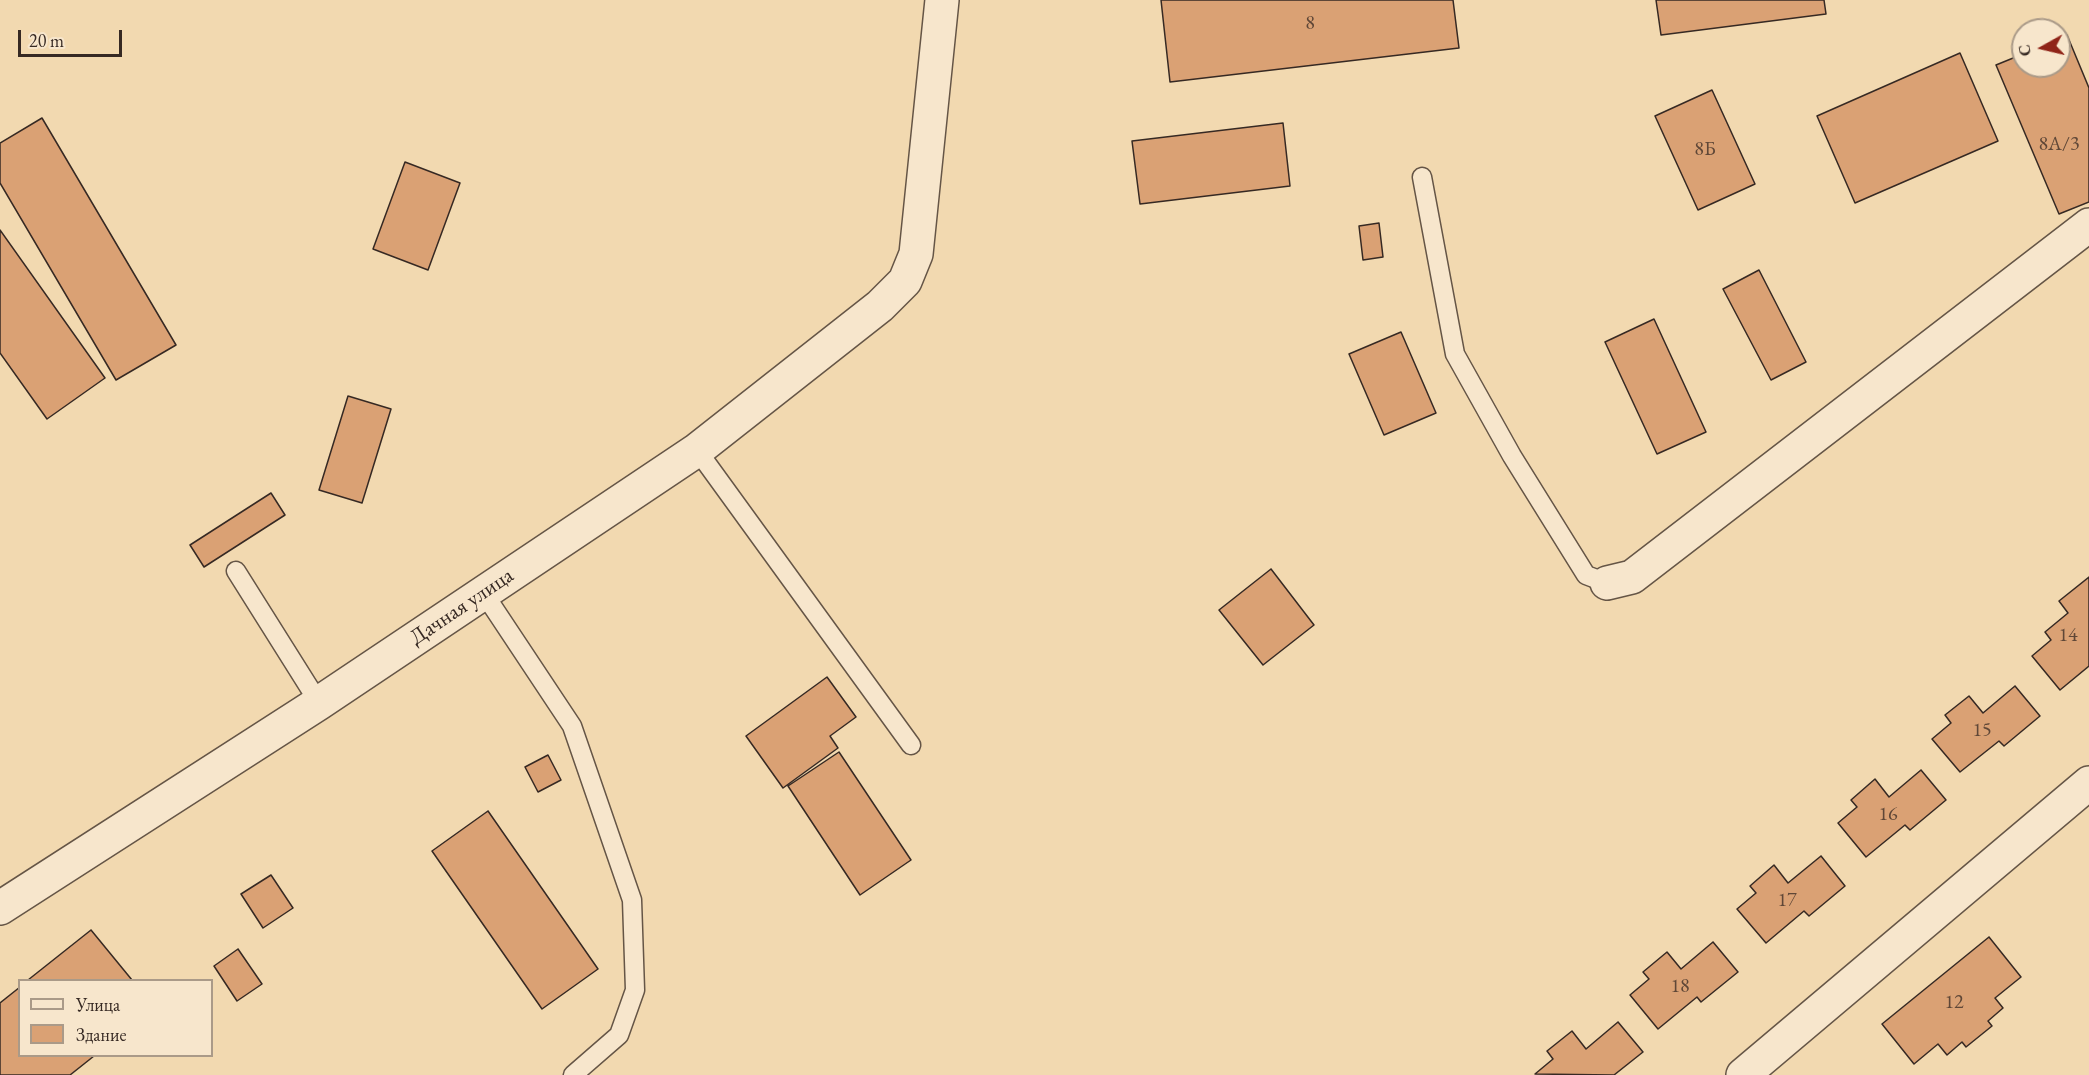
<!DOCTYPE html>
<meta charset="utf-8">
<style>
body{margin:0}
#map{position:relative;width:2089px;height:1075px;overflow:hidden;background:#f2d9b0;font-family:"EB Garamond",serif}
canvas{display:block}
.legend{position:absolute;left:18px;top:979px;width:195px;height:78px;box-sizing:border-box;background:#f7e6cc;border:2px solid #aa9a88;margin:0;padding:8px 10px;list-style:none;font-size:18px;color:#362923}
.legend li{display:flex;align-items:center;gap:12px;height:30px}
.legend b{width:30px;border:2px solid #aa9a88}
.north{position:absolute;left:2011px;top:18px;width:60px;height:60px;box-sizing:border-box;background:#f7e6cc;border:2px solid #aa9a88;border-radius:50%;rotate:262deg;font-size:16px;font-weight:700;line-height:24px;text-align:center;color:#362923}
.north::after{content:'';display:block;margin:auto;width:21px;height:27px;background:#8f2418;clip-path:polygon(50% 0,100% 100%,50% 72%,0 100%)}
.scale{position:absolute;left:18px;top:30px;width:104px;height:27px;box-sizing:border-box;border:3px solid #362923;border-top:0;padding-left:8px;font-size:18px;line-height:21px;white-space:nowrap;color:#362923;-webkit-text-stroke:4px #f7e6cc;paint-order:stroke}
</style>
<div id="map">
<canvas width="2089" height="1075"></canvas>
<ul class="legend">
<li><b style="height:8px;background:#f7e6cc"></b>Улица</li>
<li><b style="height:16px;background:#daa174"></b>Здание</li>
</ul>
<div class="north">С</div>
<div class="scale">20 m</div>
</div>
<script>
const c = document.querySelector('canvas').getContext('2d');
c.lineJoin = 'round';
function paint(path, color) { c.fillStyle = color; c.fill(path, 'evenodd'); }
const toPath = rows => new Path2D(rows.map(r => 'M' + r).join(''));
function trace(path, color, width, dash) { c.strokeStyle = color; c.lineWidth = width; c.lineCap = dash ? 'butt' : 'round'; c.setLineDash(dash || []); c.stroke(path); }
function drawText(font, color, halo, rows, align = 'center') {
  c.font = font + ' "EB Garamond",serif'; c.lineWidth = 4.5; c.setLineDash([]); c.textBaseline = 'middle'; c.strokeStyle = halo; c.fillStyle = color; for (const [text, x, y, turn = 0] of rows) {
    c.save(); c.translate(x, y); c.rotate((+turn || 0) * Math.PI / 180); c.textAlign = isNaN(turn) ? turn : align; if (halo) c.strokeText(text, 0, 0); c.fillText(text, 0, 0); c.restore();
  }
}
const building = toPath([
 [1161,0,1453,0,1459,48,1170,82,1161,0],
 [1656,0,1824,0,1826,14,1661,35,1656,0],
 [2067,35,2089,88,2089,202,2059,214,1996,65,2023,54,2023,66,2059,66,2059,39,2067,35],
 [1960,53,1998,141,1855,203,1817,116,1960,53],
 [1712,90,1755,184,1698,210,1655,116,1712,90],
 [42,118,176,345,116,380,0,183,0,143,42,118],
 [1283,123,1290,186,1140,204,1132,141,1283,123],
 [405,162,460,183,428,270,373,249,405,162],
 [1379,223,1383,257,1363,260,1359,226,1379,223],
 [0,230,105,378,47,419,0,353,0,230],
 [1759,270,1806,362,1771,380,1723,289,1759,270],
 [1654,319,1706,432,1657,454,1605,342,1654,319],
 [1401,332,1436,413,1384,435,1349,354,1401,332],
 [348,396,391,409,362,503,319,490,348,396],
 [271,493,285,515,204,567,190,545,271,493],
 [1271,569,1314,625,1263,665,1219,610,1271,569],
 [2089,577,2089,666,2060,690,2032,656,2051,640,2045,632,2068,613,2059,601,2089,577],
 [827,677,856,717,830,736,838,748,783,788,746,736,827,677],
 [2015,686,2040,716,2004,746,1999,741,1960,772,1932,739,1951,723,1945,715,1969,696,1983,713,2015,686],
 [839,752,911,860,860,895,788,786,839,752],
 [548,755,561,780,538,792,525,767,548,755],
 [1921,770,1946,800,1910,830,1905,825,1866,857,1838,823,1857,807,1851,800,1875,779,1889,797,1921,770],
 [488,811,598,969,542,1009,432,851,488,811],
 [1821,856,1845,886,1809,916,1804,911,1766,943,1737,909,1756,893,1750,886,1774,865,1788,883,1821,856],
 [271,875,293,908,263,928,241,894,271,875],
 [91,930,132,980,28,980,91,930],
 [1989,937,2021,977,1995,998,2003,1008,1988,1021,1992,1026,1966,1047,1962,1042,1947,1055,1938,1044,1914,1064,1882,1024,1989,937],
 [1713,942,1738,972,1701,1002,1697,997,1658,1029,1630,995,1649,979,1643,972,1667,952,1681,969,1713,942],
 [238,949,262,984,237,1001,214,966,238,949],
 [20,987,20,1056,94,1056,70,1075,0,1075,0,1003,20,987],
 [1618,1022,1643,1052,1614,1075,1535,1074,1553,1059,1547,1051,1572,1031,1586,1049,1618,1022]
]);
paint(building, '#daa174');
trace(building, '#362923', 1.5);
const service = toPath([
 [1422,177,1455,354,1512,456,1586,575,1607,583],
 [697,450,911,745],
 [236,571,319,703],
 [483,592,572,726,632,900,635,990,619,1035,573,1075]
]);
const minor = toPath([
 [1607,583,1632,577,2089,225],
 [0,908,319,703,697,450,880,306,905,281,916,254,942,0],
 [1743,1075,2089,783]
]);
trace(service, '#655546', 21);
trace(minor, '#655546', 36);
trace(service, '#f7e6cc', 18);
trace(minor, '#f7e6cc', 33);
drawText('20px', '#5f4737', null, [
 ["8",1310,24],
 ["8А/3",2059,145],
 ["8Б",1705,150],
 ["14",2068,636],
 ["15",1982,731],
 ["16",1888,815],
 ["17",1787,901],
 ["18",1680,987],
 ["12",1954,1003]
]);
drawText('22px', '#362923', '#f7e6cc', [
 ["Дачная улица",462,607,-34]
]);
</script>
